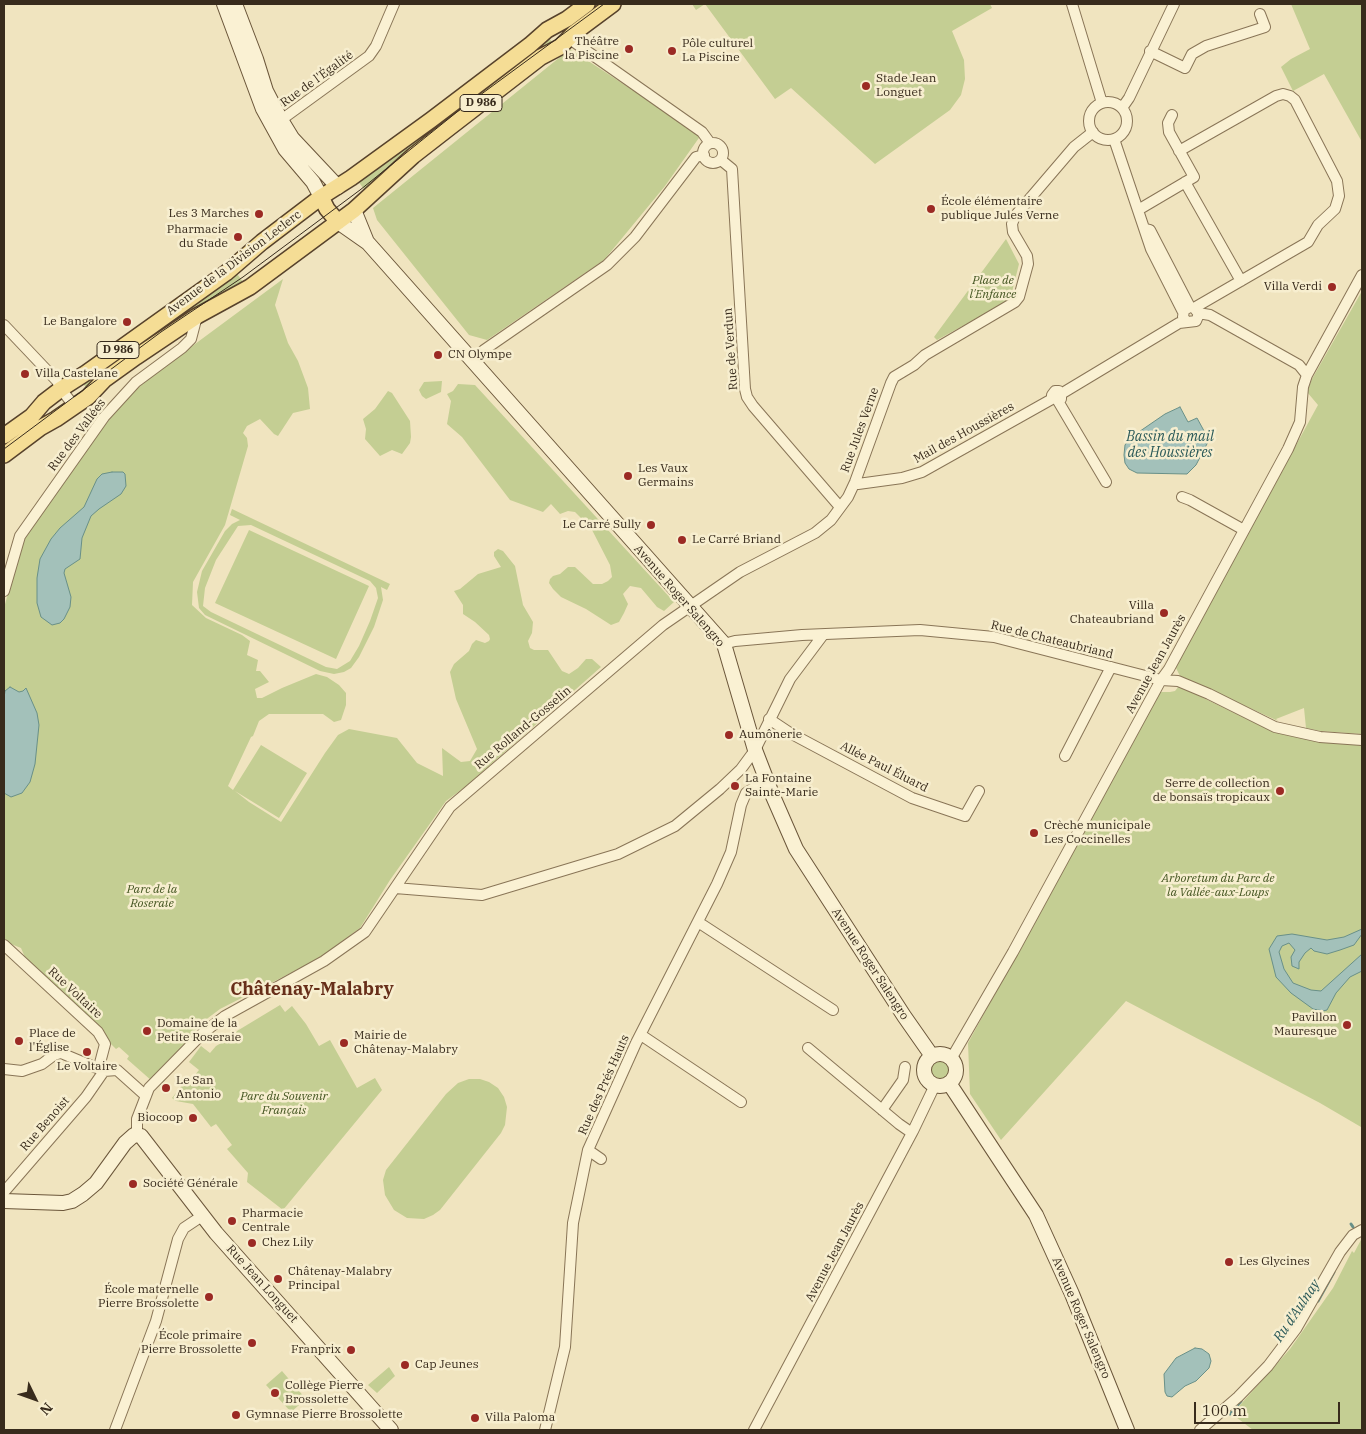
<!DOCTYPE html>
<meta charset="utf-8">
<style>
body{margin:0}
#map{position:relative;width:1366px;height:1434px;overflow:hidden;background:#f0e4bf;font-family:"IBM Plex Serif",serif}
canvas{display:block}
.frame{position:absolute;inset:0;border:5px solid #382b1c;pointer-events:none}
.north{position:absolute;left:10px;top:1374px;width:50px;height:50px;-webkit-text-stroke:4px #f7eecf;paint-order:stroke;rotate:132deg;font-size:14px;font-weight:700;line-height:20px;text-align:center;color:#382b1c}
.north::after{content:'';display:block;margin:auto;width:18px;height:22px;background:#382b1c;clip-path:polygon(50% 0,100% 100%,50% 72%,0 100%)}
.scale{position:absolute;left:1194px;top:1402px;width:146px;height:22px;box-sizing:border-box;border:2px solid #382b1c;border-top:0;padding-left:6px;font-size:15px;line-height:18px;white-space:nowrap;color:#382b1c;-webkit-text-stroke:4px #f7eecf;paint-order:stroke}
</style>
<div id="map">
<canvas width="1366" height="1434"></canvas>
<div class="frame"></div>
<div class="north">N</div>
<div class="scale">100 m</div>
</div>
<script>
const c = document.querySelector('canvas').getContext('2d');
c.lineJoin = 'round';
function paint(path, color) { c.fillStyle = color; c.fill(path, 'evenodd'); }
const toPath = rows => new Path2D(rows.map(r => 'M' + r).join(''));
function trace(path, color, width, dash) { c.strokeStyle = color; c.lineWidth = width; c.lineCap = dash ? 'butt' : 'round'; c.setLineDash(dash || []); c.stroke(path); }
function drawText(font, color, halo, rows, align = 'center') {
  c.font = font + ' "IBM Plex Serif",serif'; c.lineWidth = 5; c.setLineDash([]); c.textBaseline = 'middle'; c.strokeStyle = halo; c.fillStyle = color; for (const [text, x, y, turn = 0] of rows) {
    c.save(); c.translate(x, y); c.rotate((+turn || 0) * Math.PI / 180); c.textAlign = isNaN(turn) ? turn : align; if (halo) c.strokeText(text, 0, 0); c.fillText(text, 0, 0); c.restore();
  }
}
paint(toPath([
 [692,4,990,4,992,8,952,31,964,60,965,79,961,95,950,110,875,164,791,88,775,99,705,4,696,10],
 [1291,4,1362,4,1362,142,1324,74,1293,91,1281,67,1291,59,1310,49],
 [546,34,555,46,367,193,357,180],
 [570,49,701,135,665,186,604,260,487,340,469,335,377,220,373,208],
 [1006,239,1019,264,1010,300,937,340,934,337],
 [233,268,245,285,89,392,80,379],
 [283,279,275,305,288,343,298,361,308,388,310,409,293,413,278,436,274,434,260,419,247,426,243,433,247,438,248,446,225,525,193,582,192,605,206,618,242,635,250,641,247,655,258,660,256,671,260,671,269,682,255,689,257,698,262,698,282,688,316,674,327,677,339,685,346,693,346,705,341,720,334,722,323,714,269,714,259,721,253,736,251,737,228,786,233,790,261,745,307,773,279,818,235,791,249,802,281,822,325,753,338,735,349,729,397,738,417,763,443,776,442,748,461,762,470,761,477,749,456,699,450,672,454,664,469,651,472,644,476,640,485,643,489,641,490,639,489,635,475,622,463,614,463,605,454,591,460,589,478,574,501,567,494,556,494,552,498,549,503,551,515,566,523,605,533,622,532,633,528,641,530,648,534,650,548,650,562,671,569,674,578,668,586,659,592,659,601,667,465,787,446,801,390,880,360,928,318,959,220,1009,208,1018,196,1029,184,1046,152,1081,127,1059,129,1056,119,1047,116,1049,103,1036,86,1018,86,1013,27,962,21,948,11,944,4,938,4,608,25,530,122,403,149,378],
 [1362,291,1362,734,1320,731,1306,728,1304,708,1276,719,1278,721,1180,676,1175,666,1318,405,1307,392,1312,379],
 [442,381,441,392,426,399,422,396,419,390,424,382],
 [458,384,475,385,674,602,664,611,657,607,641,588,630,586,623,594,628,604,624,613,619,622,611,625,586,609,561,597,553,589,549,583,550,579,553,576,560,574,568,567,575,567,593,584,602,584,608,581,612,577,610,565,591,528,575,512,568,511,560,514,551,504,543,512,510,500,462,437,447,424,451,401,447,394,453,391],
 [388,391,392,393,410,421,411,437,410,443,402,454,392,450,380,456,365,439,366,429,363,419,375,409],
 [232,509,390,584,387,590,381,587,383,600,374,627,359,657,351,668,344,672,334,674,320,671,205,615,199,608,197,592,202,571,225,531,232,524,240,520,230,515],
 [251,525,370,581,376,588,378,598,370,621,359,646,350,661,337,669,326,667,211,612,203,606,205,588,216,560,238,526],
 [249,530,369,586,336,659,215,603],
 [1179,686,1267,729,1296,736,1362,744,1362,1134,1361,1127,1320,1103,1126,1001,1001,1140,970,1094,968,1043,1160,692,1170,692,1175,691],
 [280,1005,285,1012,292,1006,306,1024,319,1046,330,1040,357,1088,375,1078,382,1090,283,1210,247,1182,248,1173,227,1149,232,1145,216,1124,211,1127,193,1104,176,1101,172,1098,183,1084,186,1086,199,1070,189,1062,201,1046,210,1053,216,1046,235,1035,237,1031],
 '930 1070a10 10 0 1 1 20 0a10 10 0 1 1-20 0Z',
 [469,1079,480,1079,489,1082,498,1088,504,1097,507,1107,505,1125,501,1133,440,1210,433,1215,424,1219,407,1218,394,1210,385,1195,383,1180,386,1170,446,1094,458,1083],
 [1362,1238,1362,1430,1253,1430,1232,1414,1290,1349,1333,1288,1351,1253,1352,1251,1354,1253],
 [389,1367,395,1376,377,1393,368,1385],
 [282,1371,306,1399,291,1412,266,1385]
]), '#c4ce93');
const water = toPath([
 [1180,407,1188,422,1197,418,1209,440,1196,465,1187,474,1137,473,1129,469,1125,463,1124,455,1125,445,1130,438,1165,414,1180,407],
 [112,472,123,472,125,474,126,486,121,494,99,509,91,516,82,538,80,559,65,569,64,573,71,597,70,607,64,619,60,623,52,625,41,617,37,603,37,578,40,559,51,539,60,528,84,507,97,479,102,474,112,472],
 [10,687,19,692,23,691,26,688,37,713,39,725,35,764,30,782,22,793,11,797,4,793,4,698,5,691,10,687],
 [1362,929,1362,934,1354,945,1340,950,1327,954,1314,951,1311,948,1305,953,1299,962,1299,969,1292,966,1291,957,1295,950,1289,943,1282,946,1279,952,1284,969,1293,983,1311,990,1321,991,1362,954,1362,971,1350,977,1336,993,1327,1010,1323,1011,1313,1009,1291,993,1276,977,1269,949,1277,936,1292,934,1327,940,1344,937,1362,929],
 [1195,1348,1202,1349,1209,1354,1211,1361,1209,1368,1196,1381,1185,1386,1172,1397,1167,1396,1165,1392,1164,1374,1176,1358,1195,1348]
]);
paint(water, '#a3c1ba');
trace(water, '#699088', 1);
trace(toPath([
 [1351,1224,1353,1227],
 [1318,1301,1334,1272],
 [1230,1414,1241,1401]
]), '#699088', 3);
const street = toPath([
 [1072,4,1102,103],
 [570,37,574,42,702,132,710,143],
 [1150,51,1185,68,1192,54,1206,46,1265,27,1260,14],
 '1089 121a19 19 0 1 1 38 0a19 19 0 1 1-38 0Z',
 [1122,108,1129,98,1174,4],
 [281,120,369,56,376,46,394,4],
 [1114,139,1151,249,1183,312],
 '703 153a10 10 0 1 1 20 0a10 10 0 1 1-20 0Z',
 [1179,151,1276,96,1283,94,1290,96,1295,100,1337,181,1339,196,1335,209,1318,225,1308,242,1194,308],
 [721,160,732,169,745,389,747,397,753,406,840,507],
 [1185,182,1241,281],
 [1138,210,1194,177,1169,132,1168,123,1172,115],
 [1146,229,1150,230,1190,307],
 [1198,313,1210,315,1299,365,1307,375],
 [4,325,57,381,61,389,74,406],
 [472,362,484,350,607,265,635,237,696,157,704,155],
 [1061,399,1061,394,1179,323,1196,321,1199,314,1194,308,1190,307,1184,310,1183,317,1186,321],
 [1058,401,1106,482],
 [855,482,858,484,902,478,922,472,1052,399,1052,395,1055,391,1059,391,1061,394],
 [1182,497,1190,500,1244,530],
 [4,591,20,536,104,417,136,382,182,348,191,339,197,316],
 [724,644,735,641,802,635,920,630,994,637,1161,680,1178,681,1209,694,1275,727,1320,737,1362,740],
 [769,719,790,733,912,798,965,816,979,791],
 [1065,756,1111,667],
 [395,888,482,895,618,854,675,826,720,789,741,769,755,750,790,679,823,635],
 [698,922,833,1010],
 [4,945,98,1032,105,1044,100,1063,104,1071],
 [641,1035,741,1102],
 [808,1048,899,1124,912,1133],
 [951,1059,1013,952,1161,680,1169,669,1288,449,1300,422,1303,387,1307,375,1362,275],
 [4,1069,22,1071,42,1064,54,1055,61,1053,104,1071,117,1070,146,1096],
 [882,1110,903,1080,905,1067],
 [137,1135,137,1119,149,1088,203,1033,225,1016,324,961,365,932,450,807,663,625,740,572,815,533,831,520,848,497,855,482,891,383,894,377,914,365,925,355,1015,302,1019,297,1028,264,1027,256,1013,232,1012,224,1015,216,1074,147,1093,132],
 [588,1150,601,1159],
 [4,1192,86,1097,104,1071],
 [115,1430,156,1321,178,1239,184,1228,202,1216],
 [545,1430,565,1347,573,1223,588,1150,636,1043,717,884,731,852,741,805,746,793,766,780],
 [754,1430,913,1131,935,1085],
 [1200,1430,1238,1397,1268,1366,1296,1329,1340,1252,1353,1235,1362,1230]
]);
const secondary = toPath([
 [224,4,263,109,285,149,313,182,321,197],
 [235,4,256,59,266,91,281,120,292,138,338,187],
 [354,210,367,242],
 [338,222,368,243,724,644,755,750,772,794,796,849,904,1016,932,1056],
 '924 1070a16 16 0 1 1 32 0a16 16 0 1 1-32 0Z',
 [949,1083,1036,1215,1072,1294,1127,1430],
 [4,1201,63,1203,72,1201,83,1194,96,1183,125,1143,134,1135,141,1136,216,1233,391,1430]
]);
const primary = toPath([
 [321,197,327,209,338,222],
 [4,436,32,416,44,402,61,389,86,373,226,273,262,242,321,197,351,178,431,120,530,45,547,30,567,19,587,4],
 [4,455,40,428,56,419,88,397,104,380,136,357,197,316,250,287,354,210,413,156,449,128,541,57,560,47,574,33,613,4]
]);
trace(street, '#897557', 12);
trace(secondary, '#6b563a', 16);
trace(primary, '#57422b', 18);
trace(street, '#faf1d3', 10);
trace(secondary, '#faf1d3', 14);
trace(primary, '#f5dd95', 15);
trace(toPath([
 [4,449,161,332,243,277,360,190,457,112,604,4]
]), '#382b1c', 1);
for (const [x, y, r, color] of [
 [629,49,5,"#9b2a24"],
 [672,51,5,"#9b2a24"],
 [866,86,5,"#9b2a24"],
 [931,209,5,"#9b2a24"],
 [259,214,5,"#9b2a24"],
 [238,237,5,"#9b2a24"],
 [1332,287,5,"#9b2a24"],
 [127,322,5,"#9b2a24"],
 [438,355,5,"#9b2a24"],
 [25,374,5,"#9b2a24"],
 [628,476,5,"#9b2a24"],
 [651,525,5,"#9b2a24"],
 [682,540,5,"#9b2a24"],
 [1164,613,5,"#9b2a24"],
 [729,735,5,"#9b2a24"],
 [735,786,5,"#9b2a24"],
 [1280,791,5,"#9b2a24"],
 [1034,833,5,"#9b2a24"],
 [1347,1025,5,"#9b2a24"],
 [147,1031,5,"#9b2a24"],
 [19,1041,5,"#9b2a24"],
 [344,1043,5,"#9b2a24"],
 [87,1052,5,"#9b2a24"],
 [166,1088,5,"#9b2a24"],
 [193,1118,5,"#9b2a24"],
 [133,1184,5,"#9b2a24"],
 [232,1221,5,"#9b2a24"],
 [252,1243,5,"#9b2a24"],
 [1229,1262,5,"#9b2a24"],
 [278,1279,5,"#9b2a24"],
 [209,1297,5,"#9b2a24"],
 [252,1343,5,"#9b2a24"],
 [351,1350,5,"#9b2a24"],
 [405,1365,5,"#9b2a24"],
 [275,1393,5,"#9b2a24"],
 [236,1415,5,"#9b2a24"],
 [475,1418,5,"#9b2a24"]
]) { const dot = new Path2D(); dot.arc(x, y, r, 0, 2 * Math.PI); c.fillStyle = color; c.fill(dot); trace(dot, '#f7eecf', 2); }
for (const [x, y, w] of [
 [481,103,42],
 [118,350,42]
]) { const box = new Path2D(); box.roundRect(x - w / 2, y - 8.5, w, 17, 4); c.fillStyle = '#f7eecf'; c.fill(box); trace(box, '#382b1c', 1); }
drawText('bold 11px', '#382b1c', null, [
 ["D 986",481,103],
 ["D 986",118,350]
]);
drawText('12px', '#382b1c', '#f7eecf', [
 ["Théâtre",619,42,"right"],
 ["la Piscine",619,56,"right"],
 ["Pôle culturel",682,44],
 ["La Piscine",682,58],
 ["Stade Jean",876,79],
 ["Longuet",876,93],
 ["École élémentaire",941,202],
 ["publique Jules Verne",941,216],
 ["Les 3 Marches",249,214,"right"],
 ["Pharmacie",228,230,"right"],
 ["du Stade",228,244,"right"],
 ["Villa Verdi",1322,287,"right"],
 ["Le Bangalore",117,322,"right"],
 ["CN Olympe",448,355],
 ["Villa Castelane",35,374],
 ["Les Vaux",638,469],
 ["Germains",638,483],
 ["Le Carré Sully",641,525,"right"],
 ["Le Carré Briand",692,540],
 ["Villa",1154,606,"right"],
 ["Chateaubriand",1154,620,"right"],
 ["Aumônerie",739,735],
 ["La Fontaine",745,779],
 ["Sainte-Marie",745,793],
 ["Serre de collection",1270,784,"right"],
 ["de bonsaïs tropicaux",1270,798,"right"],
 ["Crèche municipale",1044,826],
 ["Les Coccinelles",1044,840],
 ["Pavillon",1337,1018,"right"],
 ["Mauresque",1337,1032,"right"],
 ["Domaine de la",157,1024],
 ["Petite Roseraie",157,1038],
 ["Place de",29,1034],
 ["l'Église",29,1048],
 ["Mairie de",354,1036],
 ["Châtenay-Malabry",354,1050],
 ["Le Voltaire",87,1067,"center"],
 ["Le San",176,1081],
 ["Antonio",176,1095],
 ["Biocoop",183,1118,"right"],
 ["Société Générale",143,1184],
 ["Pharmacie",242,1214],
 ["Centrale",242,1228],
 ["Chez Lily",262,1243],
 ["Les Glycines",1239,1262],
 ["Châtenay-Malabry",288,1272],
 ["Principal",288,1286],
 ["École maternelle",199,1290,"right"],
 ["Pierre Brossolette",199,1304,"right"],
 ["École primaire",242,1336,"right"],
 ["Pierre Brossolette",242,1350,"right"],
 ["Franprix",341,1350,"right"],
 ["Cap Jeunes",415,1365],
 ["Collège Pierre",285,1386],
 ["Brossolette",285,1400],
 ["Gymnase Pierre Brossolette",246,1415],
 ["Villa Paloma",485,1418]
], 'left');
drawText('12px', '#382b1c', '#f7eecf', [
 ["Rue de l'Égalité",317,79,-36],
 ["Avenue de la Division Leclerc",234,263,-37],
 ["Rue de Verdun",731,349,-94],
 ["Rue Jules Verne",860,430,-70],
 ["Mail des Houssières",964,433,-29],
 ["Rue des Vallées",77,435,-53],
 ["Avenue Roger Salengro",679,596,49],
 ["Rue de Chateaubriand",1052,640,14],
 ["Avenue Jean Jaurès",1156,664,-61],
 ["Rue Rolland-Gosselin",523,728,-40],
 ["Allée Paul Éluard",884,767,27],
 ["Avenue Roger Salengro",870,964,57],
 ["Rue Voltaire",75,993,43],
 ["Rue des Prés Hauts",604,1085,-66],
 ["Rue Benoist",45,1124,-49],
 ["Avenue Jean Jaurès",835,1252,-62],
 ["Rue Jean Longuet",262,1284,48],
 ["Avenue Roger Salengro",1081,1318,67]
]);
drawText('italic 12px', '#455622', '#f7eecf', [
 ["Place de",993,281],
 ["l'Enfance",993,295],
 ["Arboretum du Parc de",1218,879],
 ["la Vallée-aux-Loups",1218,893],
 ["Parc de la",152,890],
 ["Roseraie",152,904],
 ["Parc du Souvenir",284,1097],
 ["Français",284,1111]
]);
drawText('italic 14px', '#2a5958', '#f7eecf', [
 ["Bassin du mail",1170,437],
 ["des Houssières",1170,453],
 ["Ru d'Aulnay",1297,1311,-56]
]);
drawText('bold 18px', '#672e19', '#f7eecf', [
 ["Châtenay-Malabry",312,990]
]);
</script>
